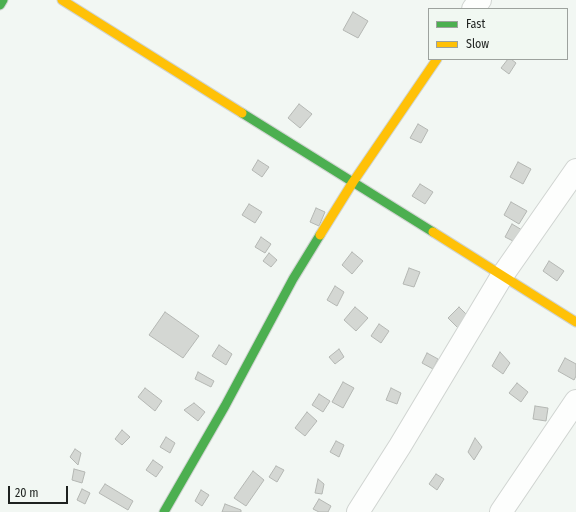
<!DOCTYPE html>
<style>
body{margin:0}
#map{position:relative;width:576px;height:512px;overflow:hidden;background:#f2f7f3;font-family:"Fira Sans Condensed",sans-serif}
canvas{display:block}
.legend{position:absolute;left:428px;top:8px;width:140px;height:52px;box-sizing:border-box;background:#f1f8f2;border:1px solid #9da29e;margin:0;padding:5px 7px;list-style:none;font-size:12px;color:#1e211f}
.legend li{display:flex;align-items:center;gap:8px;height:20px}
.legend b{width:20px;border:1px solid #9da29e}
.scale{position:absolute;left:8px;top:486px;width:60px;height:18px;box-sizing:border-box;border:2px solid #1e211f;border-top:0;padding-left:5px;font-size:12px;line-height:14px;white-space:nowrap;color:#1e211f;-webkit-text-stroke:3px #f1f8f2;paint-order:stroke}
</style>
<div id="map">
<canvas width="576" height="512"></canvas>
<ul class="legend">
<li><b style="height:5px;background:#4caf50"></b>Fast</li>
<li><b style="height:5px;background:#ffc107"></b>Slow</li>
</ul>
<div class="scale">20 m</div>
</div>
<script>
const c = document.querySelector('canvas').getContext('2d');
c.lineJoin = 'round';
function paint(path, color) { c.fillStyle = color; c.fill(path, 'evenodd'); }
const toPath = rows => new Path2D(rows.map(r => 'M' + r).join(''));
function trace(path, color, width, dash) { c.strokeStyle = color; c.lineWidth = width; c.lineCap = dash ? 'butt' : 'round'; c.setLineDash(dash || []); c.stroke(path); }
const building = toPath([
 [353,12,368,21,358,38,343,30,353,12],
 [508,59,511,59,516,63,509,74,501,68,508,59],
 [299,104,312,114,300,128,288,118,299,104],
 [418,124,428,130,421,143,410,138,418,124],
 [258,160,269,167,262,177,252,170,258,160],
 [518,162,531,169,523,184,510,177,518,162],
 [420,184,433,192,425,204,412,196,420,184],
 [511,202,527,211,519,224,504,215,511,202],
 [249,204,262,212,255,223,242,215,249,204],
 [316,208,325,212,319,226,310,222,316,208],
 [512,224,522,230,515,242,505,237,512,224],
 [261,237,271,244,265,253,255,247,261,237],
 [352,252,363,261,352,274,342,265,352,252],
 [269,253,277,260,271,267,263,261,269,253],
 [549,261,564,271,557,281,543,271,549,261],
 [409,268,420,272,414,287,403,284,409,268],
 [335,286,344,292,337,306,327,300,335,286],
 [355,307,368,318,356,331,344,320,355,307],
 [459,307,469,317,458,328,448,318,459,307],
 [165,312,199,336,183,358,149,335,165,312],
 [379,324,389,331,381,343,371,336,379,324],
 [219,345,232,354,226,365,212,356,219,345],
 [339,349,344,357,335,364,329,357,339,349],
 [500,352,510,363,503,374,492,366,500,352],
 [427,353,438,359,433,369,422,363,427,353],
 [565,358,576,364,576,376,574,380,558,371,565,358],
 [198,372,214,381,211,387,195,379,198,372],
 [343,382,354,388,343,408,332,402,343,382],
 [517,383,528,392,521,402,509,393,517,383],
 [145,388,162,401,155,411,138,397,145,388],
 [391,388,401,393,397,404,386,400,391,388],
 [319,394,330,401,323,412,312,405,319,394],
 [194,403,205,412,198,421,184,410,194,403],
 [535,406,548,408,546,421,533,419,535,406],
 [307,412,317,421,305,436,295,428,307,412],
 [122,430,130,437,122,445,115,439,122,430],
 [166,437,175,443,170,453,160,447,166,437],
 [475,438,482,447,474,460,468,452,475,438],
 [336,441,344,445,339,457,330,452,336,441],
 [75,449,81,453,78,465,70,457,75,449],
 [153,460,163,467,156,477,146,470,153,460],
 [276,466,284,470,277,482,269,477,276,466],
 [74,469,85,472,82,483,72,480,74,469],
 [253,471,264,480,246,506,234,498,253,471],
 [436,474,444,479,437,490,429,484,436,474],
 [318,479,324,484,322,494,315,493,318,479],
 [105,484,133,501,128,510,99,493,105,484],
 [82,489,90,493,85,504,77,500,82,489],
 [201,490,209,495,202,506,195,501,201,490],
 [319,499,331,506,328,512,319,512,313,509,319,499],
 [225,504,241,510,241,512,222,512,225,504]
]);
paint(building, '#d4d7d3');
trace(building, '#b4b7b3', 1);
const street = toPath([
 [473,9,480,0],
 [358,512,400,446,502,276,576,170],
 [501,512,576,401]
]);
const fast = toPath([
 [0,5,3,0],
 [242,113,433,232],
 [164,512,225,406,293,279,320,235]
]);
const slow = toPath([
 [62,0,242,113],
 [433,232,576,322],
 [320,235,353,182,437,59]
]);
trace(street, '#d0d4d1', 24);
trace(fast, '#d0d4d1', 11);
trace(slow, '#d0d4d1', 11);
trace(street, '#fdfefd', 22);
trace(fast, '#4caf50', 9);
trace(slow, '#ffc107', 9);
</script>
